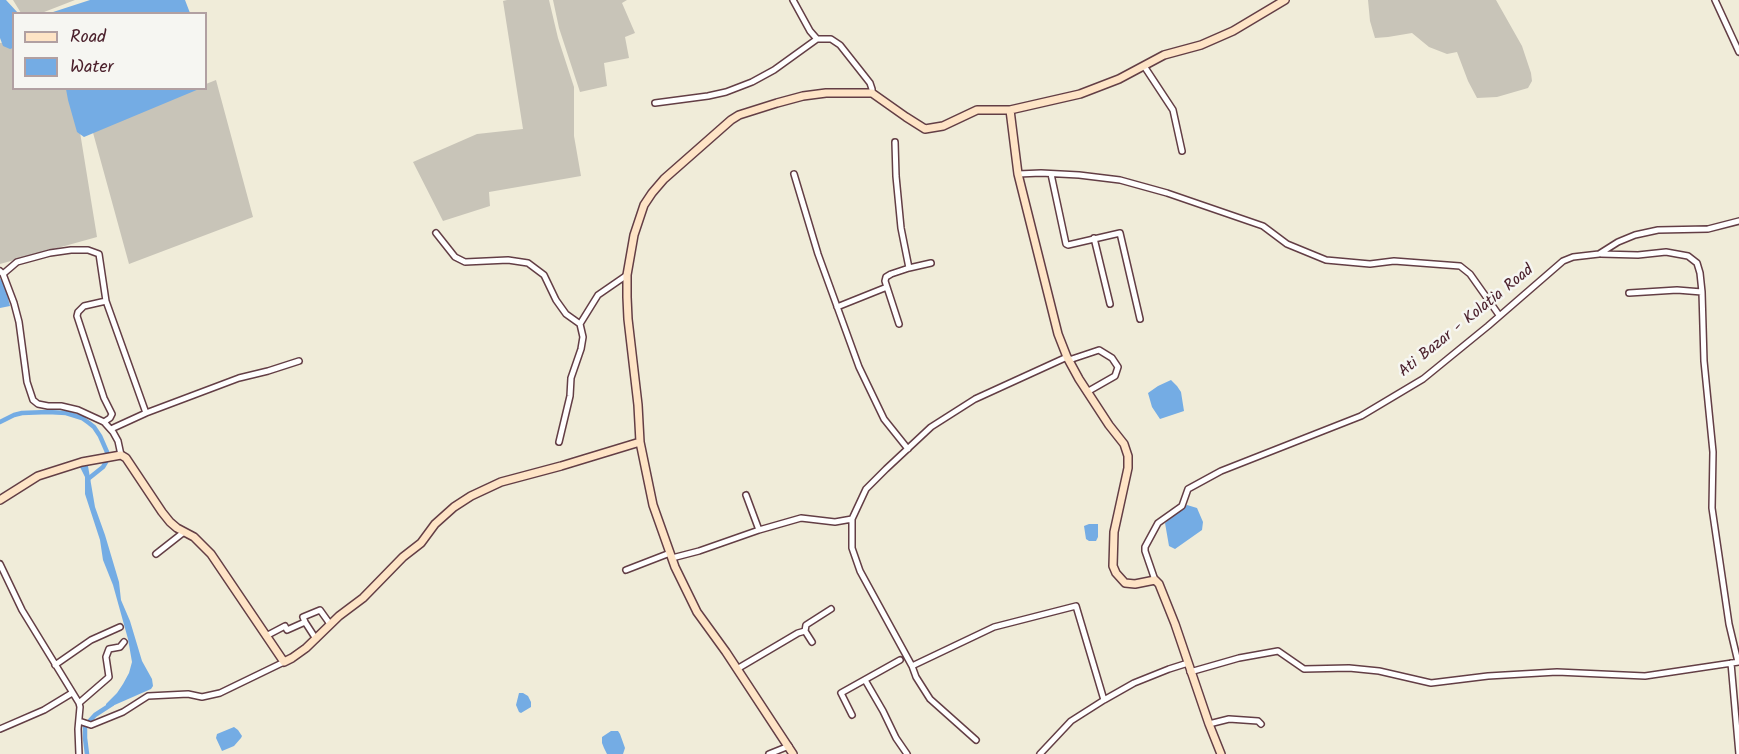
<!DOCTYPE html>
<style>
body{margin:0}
#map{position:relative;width:1739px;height:754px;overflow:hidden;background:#f0ecd9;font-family:Kalam,sans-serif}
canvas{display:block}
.legend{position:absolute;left:12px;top:12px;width:195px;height:78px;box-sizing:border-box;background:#f6f6f2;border:2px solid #b1a0a2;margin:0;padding:8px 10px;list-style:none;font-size:18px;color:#4a1f2b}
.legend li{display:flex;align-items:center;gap:12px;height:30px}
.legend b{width:30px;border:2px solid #b1a0a2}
</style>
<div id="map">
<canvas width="1739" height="754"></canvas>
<ul class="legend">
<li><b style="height:8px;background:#fee4c6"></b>Road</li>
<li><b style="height:16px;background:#74ace4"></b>Water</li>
</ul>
</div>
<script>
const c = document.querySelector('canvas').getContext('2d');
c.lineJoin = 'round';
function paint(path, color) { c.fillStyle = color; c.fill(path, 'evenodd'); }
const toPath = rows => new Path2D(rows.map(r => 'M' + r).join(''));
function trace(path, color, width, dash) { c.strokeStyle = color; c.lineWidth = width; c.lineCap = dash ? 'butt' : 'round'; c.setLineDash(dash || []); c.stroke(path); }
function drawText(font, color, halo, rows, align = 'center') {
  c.font = font + ' Kalam,sans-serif'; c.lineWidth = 5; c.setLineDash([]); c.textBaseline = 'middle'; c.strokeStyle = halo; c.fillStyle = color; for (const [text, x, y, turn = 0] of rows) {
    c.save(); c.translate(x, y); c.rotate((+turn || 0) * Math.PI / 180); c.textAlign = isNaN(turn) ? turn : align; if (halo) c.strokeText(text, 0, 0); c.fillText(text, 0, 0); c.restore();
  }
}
paint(toPath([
 [13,0,75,0,39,14,21,13],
 [507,0,549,0,558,38,574,87,574,136,581,176,489,192,490,206,443,221,413,162,477,134,523,129,503,1],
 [553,0,627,0,622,3,635,33,625,37,629,58,604,63,607,86,580,92,559,28],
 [1368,0,1496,0,1522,46,1531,73,1532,81,1528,88,1497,97,1477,98,1468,81,1457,52,1447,54,1429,47,1412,33,1388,37,1375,38,1370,21],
 [13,41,14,88,73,89,97,237,0,264,0,43],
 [216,80,253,217,129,264,92,129,194,89,206,88,206,84]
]), '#c8c4b8');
paint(toPath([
 [0,0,6,0,18,13,14,14,13,48,10,49,3,46,0,38],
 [90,0,185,0,190,13,50,13],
 [66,89,66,88,199,89,84,137,77,132,68,100],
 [0,278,5,286,10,306,0,308],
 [1171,380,1177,386,1181,392,1184,411,1160,419,1152,407,1148,393,1158,386],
 [84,464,88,466,95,507,105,535,119,582,121,600,130,621,142,661,152,679,153,686,151,689,110,707,106,707,106,704,117,693,123,684,129,673,132,662,128,639,113,585,103,560,100,540,85,494,85,477,80,467],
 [1187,505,1197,508,1203,522,1202,530,1175,549,1169,546,1165,523],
 [1089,524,1098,524,1098,537,1096,541,1089,541,1086,539,1084,526],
 [519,693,523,693,528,696,531,702,531,707,521,713,519,712,516,705],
 [234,727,238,730,242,736,241,738,234,746,222,751,216,738,217,734],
 [611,731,618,731,620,734,625,748,623,754,607,754,604,748,602,743,602,737]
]), '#74ace4');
trace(toPath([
 [0,422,14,415,22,413,48,412,66,413,82,418,89,423,94,427,100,436,107,452,106,462,103,467,88,479,88,481],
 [87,754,85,738,85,726,95,715,112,704]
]), '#74ace4', 4.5);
const street = toPath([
 [793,0,810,31,817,39,831,39,840,45,870,83,872,89,872,93],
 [1715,0,1739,52],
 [1144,66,1173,110,1182,151],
 [655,103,708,96,726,92,752,82,774,70,817,39],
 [895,142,896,176,901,228,909,268,891,274,886,277,885,281,899,324],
 [794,174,818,254,859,367,884,419,908,449],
 [1018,174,1041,173,1079,175,1120,180,1167,193,1263,226,1287,244,1326,260,1370,264,1394,261,1460,266,1470,274,1499,315],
 [1051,174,1066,244,1068,245,1120,233,1140,319],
 [436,233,455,257,465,262,508,260,528,263,544,275,556,300,566,314,580,324],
 [1094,238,1110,304],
 [1601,254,1638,255,1666,252,1688,256,1697,263,1700,273,1702,292,1704,361,1713,452,1712,508,1729,624,1738,662],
 [909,268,931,263],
 [0,271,3,274,14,303,19,322,27,382,33,400,38,404,48,406,61,406,78,410,104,422,113,432,118,441,121,455],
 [3,274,17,262,50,253,71,250,88,250,99,254,106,301,146,413],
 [1629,293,1677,290,1702,292],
 [837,307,887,287],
 [1069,360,1099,350,1112,358,1118,367,1115,376,1087,392],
 [104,422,110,418,112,414,104,398,77,316,78,312,84,306,106,301],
 [111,429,146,413,239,378,268,371,299,361],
 [559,442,570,396,571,378,581,349,583,337,580,324,598,295,627,275],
 [852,519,852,548,860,571,912,666],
 [759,530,801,518,835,522,852,519,866,489,886,469,931,427,975,399,1067,357],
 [156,554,184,532],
 [672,558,699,551,759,530,746,495],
 [0,564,22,610,79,703,80,707,78,729,79,754],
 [626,570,670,553],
 [1155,580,1145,551,1145,547,1158,523,1182,506,1188,489,1221,471,1361,416,1423,379,1488,326,1563,261,1573,257,1599,254,1618,242,1635,235,1658,230,1708,229,1739,221],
 [305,622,303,617,320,610,330,624],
 [805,631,806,625,831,609],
 [266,636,285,626,287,630,305,622,316,639],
 [1731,663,1739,754],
 [55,665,91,640,120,627],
 [737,669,798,633,805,631,812,642],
 [1190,672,1239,658,1278,651,1304,669,1349,668,1379,671,1431,683,1488,676,1557,672,1645,676,1739,662],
 [865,680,883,711,896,738,907,754],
 [79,703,109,677,106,657,109,649,120,647,124,642],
 [852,715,841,693,900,660],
 [79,721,91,725,123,712,148,696,188,694,202,697,220,693,284,662],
 [1209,724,1229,719,1258,721,1261,724],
 [0,729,44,710,72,693],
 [976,740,930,699,916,677,912,666,994,627,1076,606,1104,700],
 [769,754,789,746],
 [1040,754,1071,721,1104,700,1134,683,1169,669,1188,663]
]);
const secondary = toPath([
 [1010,110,1018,174,1058,334,1067,357,1079,379,1109,425,1124,444,1128,456,1128,468,1114,532,1113,566,1116,573,1125,583,1135,584,1155,580,1159,584,1175,624,1209,724,1221,754],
 [0,500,38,476,82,462,121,455,126,458,162,512,170,522,177,528,194,537,211,554,284,662,292,658,306,648,339,616,363,598,403,557,421,543,435,524,454,507,471,496,501,482,561,466,640,442],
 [793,754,726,652,697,612,675,567,653,505,640,442,638,405,628,319,627,297,627,275,634,235,644,205,652,193,664,179,731,120,739,115,777,103,803,96,826,93,872,93,906,117,925,129,943,126,977,110,1010,110,1080,94,1119,79,1164,55,1201,45,1233,31,1285,0]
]);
trace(street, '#633e45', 8);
trace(secondary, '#633e45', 10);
trace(street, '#fff', 5);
trace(secondary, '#fee4c6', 7);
drawText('16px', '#4a1f2b', '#f6f6f2', [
 ["Ati Bazar - Kolatia Road",1467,322,-39]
]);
</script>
